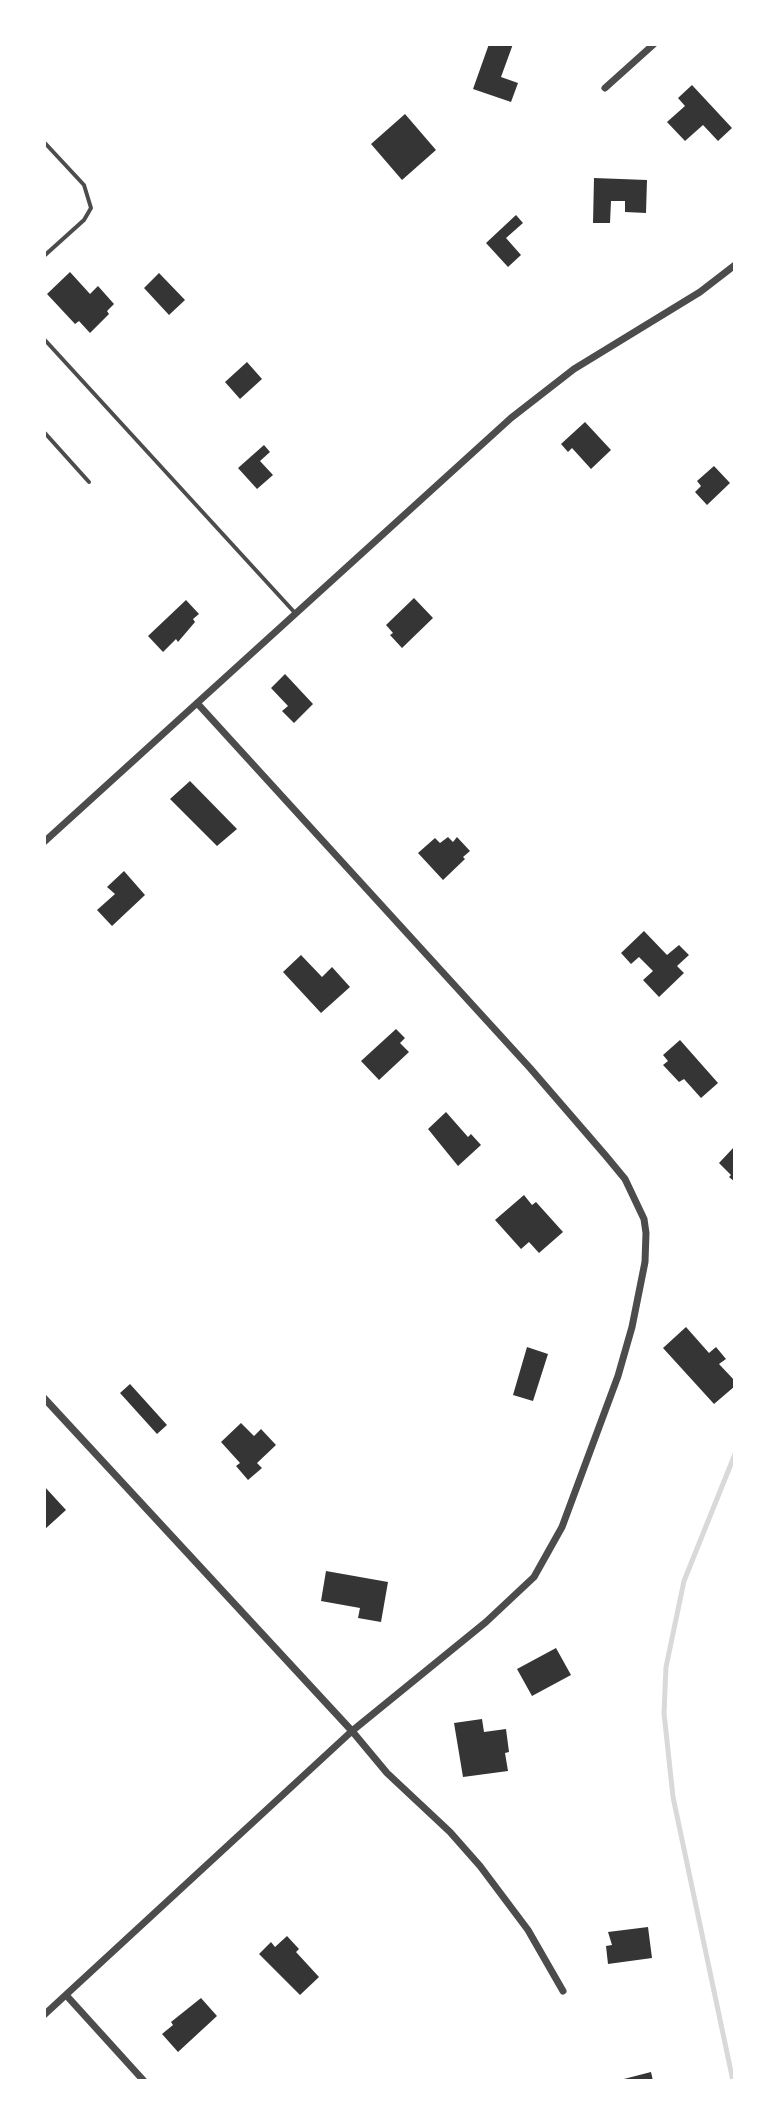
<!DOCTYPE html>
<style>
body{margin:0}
#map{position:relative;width:779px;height:2125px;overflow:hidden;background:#fff;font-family:Mulish,sans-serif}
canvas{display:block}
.frame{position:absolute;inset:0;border:46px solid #fff;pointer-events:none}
</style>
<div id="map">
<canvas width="779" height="2125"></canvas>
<div class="frame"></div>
</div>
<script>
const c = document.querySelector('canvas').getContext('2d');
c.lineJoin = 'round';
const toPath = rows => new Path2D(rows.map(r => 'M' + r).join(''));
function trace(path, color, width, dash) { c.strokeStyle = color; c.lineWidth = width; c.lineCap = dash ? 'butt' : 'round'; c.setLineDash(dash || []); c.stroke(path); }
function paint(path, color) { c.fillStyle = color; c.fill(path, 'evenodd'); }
trace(toPath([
 [733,2081,673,1797,664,1713,666,1667,684,1581,735,1454]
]), '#d9d9d9', 5);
paint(toPath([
 [489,44,513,44,501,77,518,83,511,102,473,89],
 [692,85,732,128,718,141,703,125,685,141,667,122,685,106,678,98],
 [405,114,436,150,402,180,371,144],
 [594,178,647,180,646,213,625,212,625,201,611,201,610,223,593,223],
 [516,215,523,223,506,238,521,255,508,267,486,243],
 [70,272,90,294,98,286,114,304,107,311,109,314,90,333,79,321,75,324,47,294],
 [159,273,185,300,169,315,144,288],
 [247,362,262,379,240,399,225,382],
 [585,422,611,450,591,469,572,448,568,452,561,444],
 [264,445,270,452,260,461,273,475,257,489,238,468],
 [714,466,730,483,707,505,695,492,701,486,697,481],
 [414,598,433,618,402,648,390,635,393,633,386,625],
 [186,600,199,614,193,619,195,622,178,642,176,639,163,652,148,636],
 [285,674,313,704,294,723,282,711,288,706,271,688],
 [190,781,237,829,217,846,170,799],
 [448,837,453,842,457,837,470,851,463,857,465,859,443,880,418,853,435,838,440,843],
 [124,871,145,895,112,926,97,910,115,894,107,887],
 [644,931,667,955,679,945,689,955,677,966,684,973,659,997,643,980,653,971,639,957,631,964,621,953],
 [301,955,322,977,332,967,350,987,321,1013,283,972],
 [396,1029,405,1038,400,1043,409,1052,379,1080,361,1061],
 [680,1040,718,1083,701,1098,684,1079,679,1082,663,1065,668,1061,663,1055],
 [446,1112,468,1137,471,1134,481,1145,458,1166,428,1129],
 [735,1146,735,1182,729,1177,731,1175,719,1163],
 [524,1195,532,1205,536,1202,563,1232,539,1253,529,1242,521,1249,495,1220],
 [686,1327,709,1353,716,1347,726,1359,719,1364,735,1381,735,1386,714,1404,663,1348],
 [527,1347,548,1354,533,1401,513,1395],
 [130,1384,167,1425,157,1434,120,1393],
 [241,1423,254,1436,261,1429,276,1445,257,1463,262,1468,248,1480,236,1466,240,1463,221,1442],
 [44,1486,66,1510,44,1530],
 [326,1571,388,1582,381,1622,358,1618,360,1608,321,1601],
 [556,1648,571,1675,532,1696,517,1669],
 [482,1719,484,1732,506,1729,509,1752,505,1753,508,1771,463,1777,454,1723],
 [648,1927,652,1958,608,1964,606,1946,612,1945,608,1932],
 [287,1936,299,1949,296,1952,319,1977,300,1995,259,1954,271,1942,275,1947],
 [201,1998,217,2016,178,2052,162,2034,173,2025,171,2022],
 [651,2072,653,2081,620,2081,620,2080]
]), '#353535');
trace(toPath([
 [44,142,84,185,91,208,84,220,44,256],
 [44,339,296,614],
 [44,432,89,482]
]), '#4c4c4c', 4);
trace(toPath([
 [605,88,654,44],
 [44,842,511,418,574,369,700,292,735,265],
 [44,1398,352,1731,387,1773,450,1832,480,1866,528,1930,563,1991],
 [66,1995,144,2081],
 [44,2015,352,1731,486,1622,534,1577,562,1527,618,1376,632,1327,645,1262,646,1233,644,1219,625,1179,606,1156,530,1068,197,703]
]), '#4c4c4c', 7);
</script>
